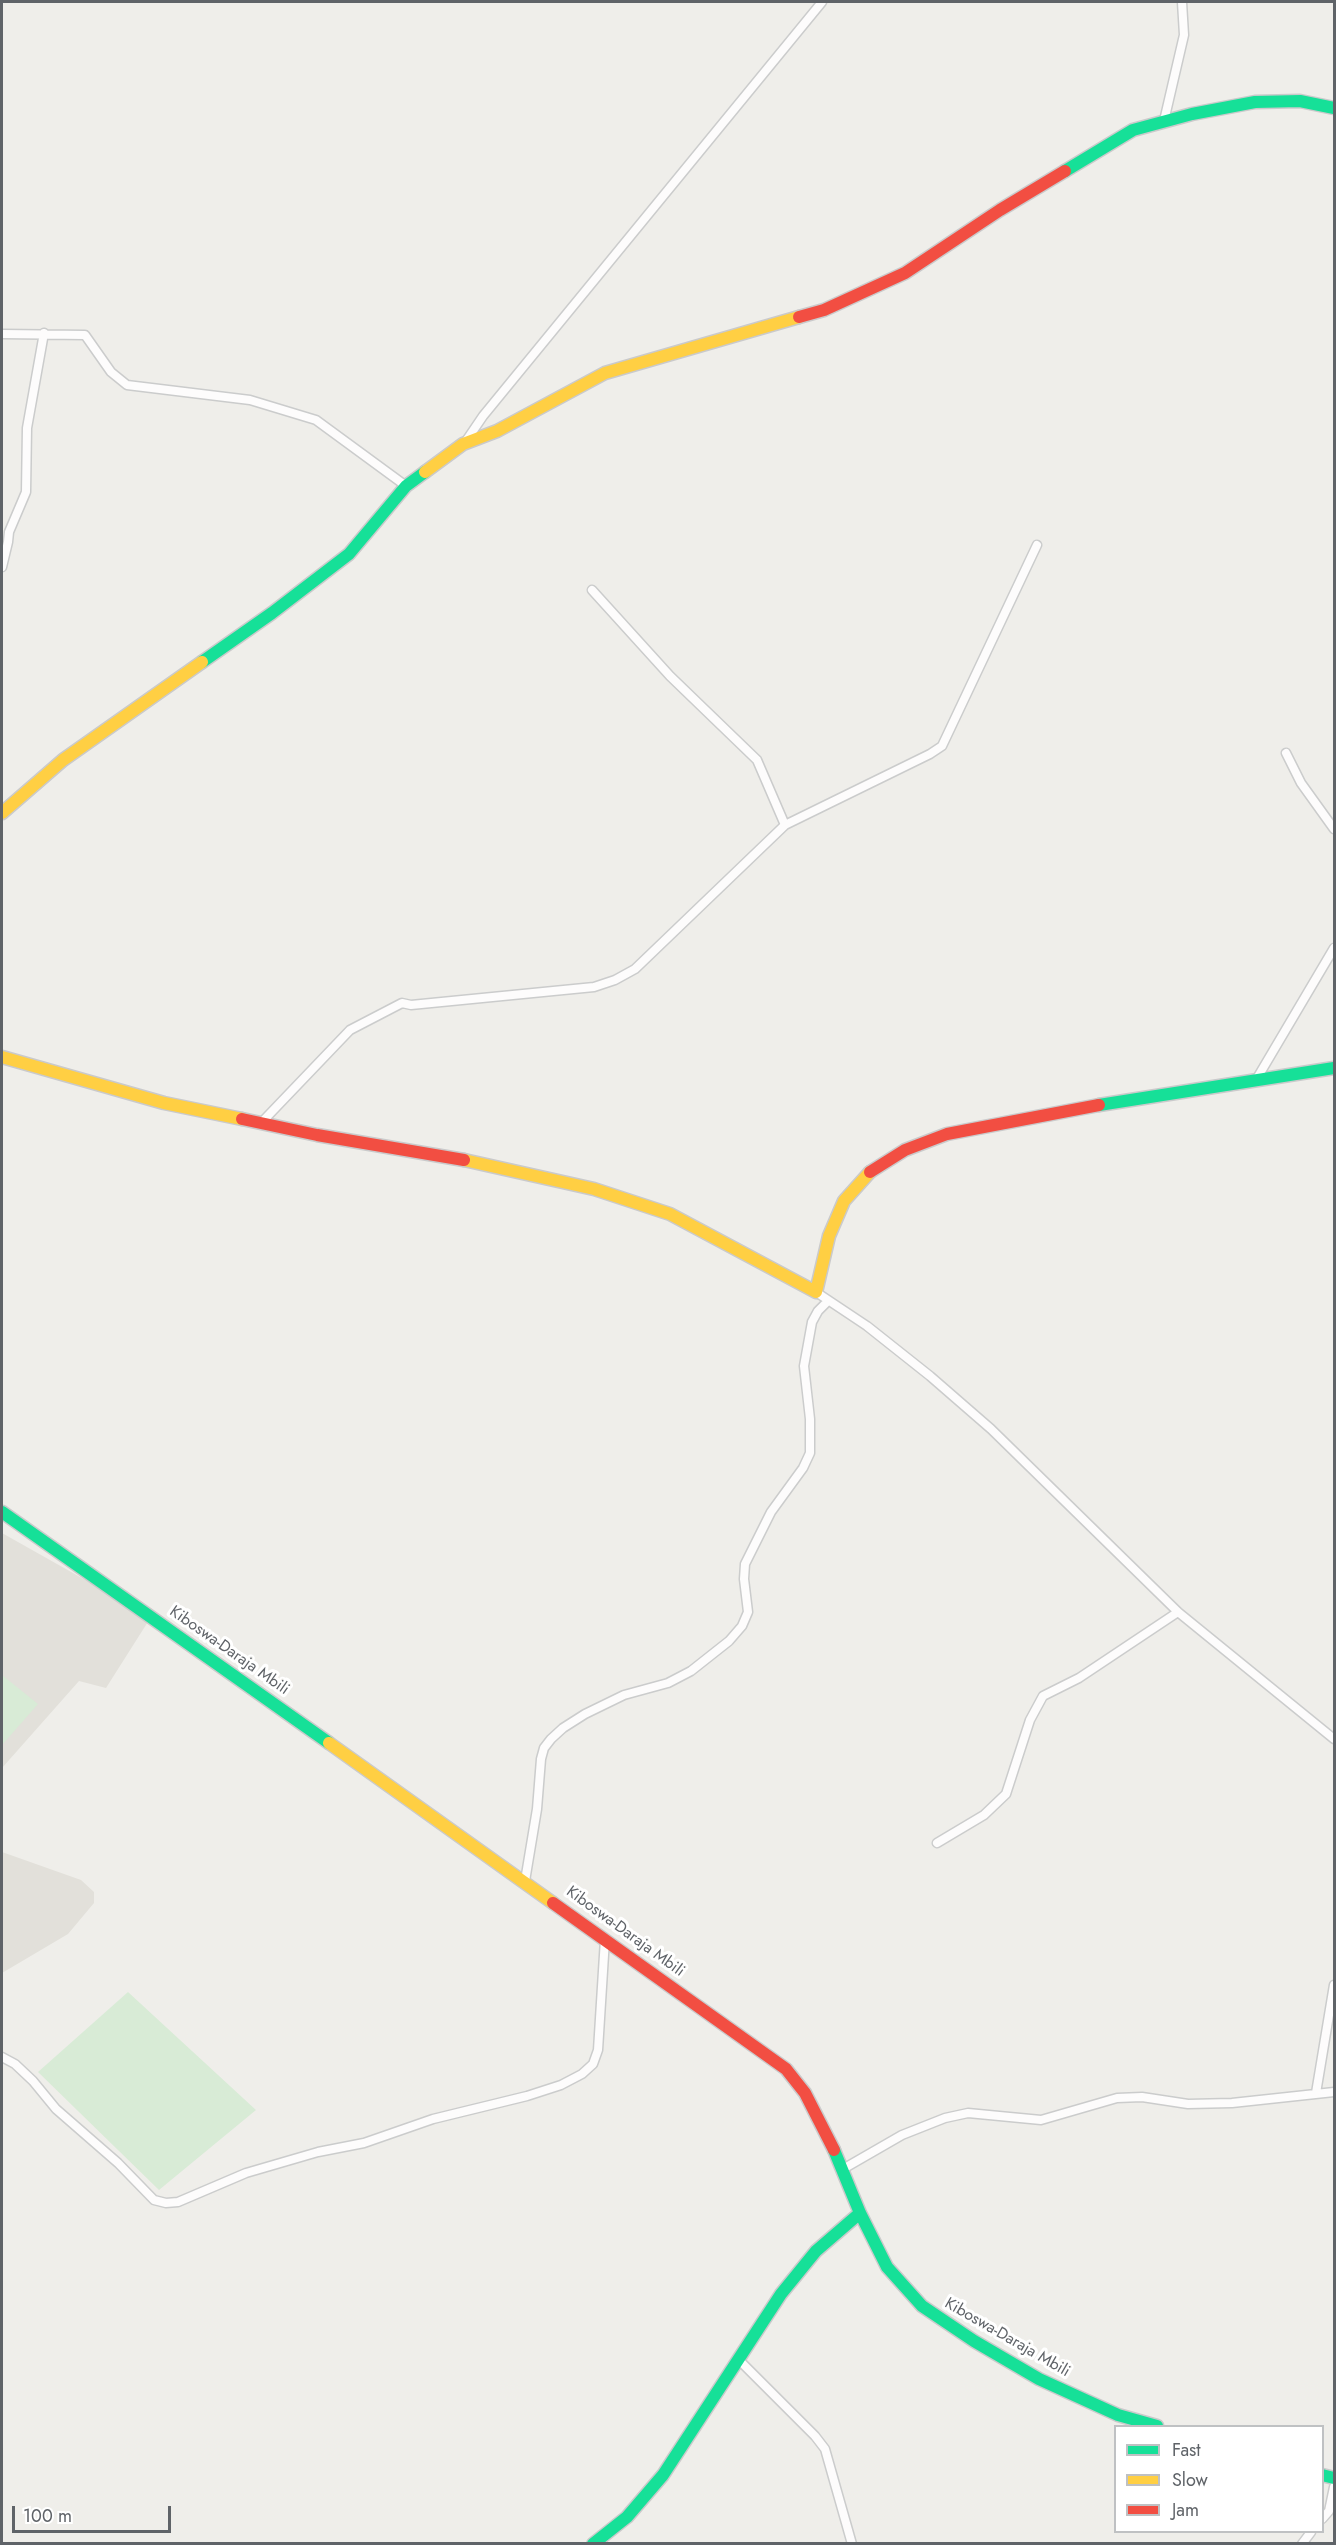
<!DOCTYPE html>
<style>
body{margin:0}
#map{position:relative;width:1336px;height:2545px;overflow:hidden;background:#efeeea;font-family:Jost,sans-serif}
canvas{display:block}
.frame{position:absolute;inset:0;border:3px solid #5f6368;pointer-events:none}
.legend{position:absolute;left:1114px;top:2425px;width:210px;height:108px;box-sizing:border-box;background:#fff;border:2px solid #bfc1c3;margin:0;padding:8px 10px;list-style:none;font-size:18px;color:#5f6368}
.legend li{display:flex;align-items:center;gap:12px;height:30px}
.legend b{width:30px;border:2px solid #bfc1c3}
.scale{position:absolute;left:12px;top:2506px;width:159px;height:27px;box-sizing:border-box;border:3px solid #5f6368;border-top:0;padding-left:8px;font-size:18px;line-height:21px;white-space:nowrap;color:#5f6368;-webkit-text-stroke:4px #fff;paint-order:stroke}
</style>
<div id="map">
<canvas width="1336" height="2545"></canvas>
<div class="frame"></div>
<ul class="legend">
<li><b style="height:8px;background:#16e098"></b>Fast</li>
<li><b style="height:8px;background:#ffcf43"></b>Slow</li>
<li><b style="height:8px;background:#f24e42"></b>Jam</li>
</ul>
<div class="scale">100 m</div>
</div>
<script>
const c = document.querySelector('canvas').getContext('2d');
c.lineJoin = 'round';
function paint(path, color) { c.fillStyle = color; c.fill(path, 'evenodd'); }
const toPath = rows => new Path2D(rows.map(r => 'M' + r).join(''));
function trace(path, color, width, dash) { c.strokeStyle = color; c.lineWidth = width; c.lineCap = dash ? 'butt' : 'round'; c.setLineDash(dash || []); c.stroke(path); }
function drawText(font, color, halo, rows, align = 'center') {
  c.font = font + ' Jost,sans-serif'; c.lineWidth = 6; c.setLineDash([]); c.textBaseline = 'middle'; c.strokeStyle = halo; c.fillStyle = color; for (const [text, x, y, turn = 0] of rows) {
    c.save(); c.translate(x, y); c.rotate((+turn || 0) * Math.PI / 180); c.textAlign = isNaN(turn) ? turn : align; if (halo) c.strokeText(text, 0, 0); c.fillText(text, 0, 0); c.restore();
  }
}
paint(toPath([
 [2,1533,151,1617,106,1688,79,1681,2,1768],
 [2,1852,81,1880,94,1892,94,1903,68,1934,2,1973]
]), '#e2e0da');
paint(toPath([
 [2,1675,38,1704,2,1745],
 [128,1992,256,2110,159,2190,38,2072]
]), '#d8ebd6');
const street = toPath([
 [1164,121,1184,35,1182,2],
 [2,334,85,335,111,372,127,385,250,400,316,420,406,486],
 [464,444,483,416,822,2],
 [2,567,8,542,9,532,26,492,27,428,44,333],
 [592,590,670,676,757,760,785,825],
 [1286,753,1301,783,1334,829],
 [1256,1080,1334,948],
 [261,1123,350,1030,402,1003,411,1005,594,987,615,980,635,969,785,825,930,754,942,746,1037,545],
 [816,1292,867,1326,930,1376,991,1429,1178,1612,1334,1739],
 [937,1843,984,1815,1006,1794,1030,1720,1043,1696,1079,1678,1178,1612],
 [525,1881,537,1809,541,1759,544,1748,551,1739,563,1728,585,1714,624,1695,668,1683,691,1671,729,1641,742,1626,748,1612,744,1579,745,1564,771,1512,803,1468,810,1453,810,1419,804,1366,812,1322,818,1311,828,1301],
 [2,2057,15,2064,33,2081,56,2109,118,2163,154,2200,166,2203,178,2202,246,2173,318,2152,364,2143,433,2119,527,2096,561,2085,582,2074,593,2064,598,2050,605,1939],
 [1316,2093,1334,1985],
 [843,2169,902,2135,945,2118,968,2113,1041,2120,1117,2098,1142,2097,1188,2104,1232,2103,1334,2092],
 [738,2359,815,2436,825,2449,852,2544],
 [1322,2519,1329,2511,1334,2487],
 [1302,2544,1311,2532]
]);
const fast = toPath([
 [1065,171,1133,130,1192,114,1255,102,1300,101,1334,108],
 [202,662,272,613,349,554,406,486,425,472],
 [1099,1105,1334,1068],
 [2,1512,329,1743],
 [834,2150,860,2213,887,2267,922,2306,974,2341,1039,2379,1118,2415,1157,2426],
 [1322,2475,1334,2478],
 [593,2544,627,2517,663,2475,781,2294,816,2251,860,2213]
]);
const slow = toPath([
 [425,472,463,444,497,431,605,373,799,317],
 [2,813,63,760,202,662],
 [2,1057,164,1103,242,1119],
 [464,1160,594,1189,670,1214,816,1292,829,1236,844,1201,870,1172],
 [329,1743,553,1903]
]);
const jam = toPath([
 [799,317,824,310,905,273,1000,210,1065,171],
 [242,1119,317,1135,464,1160],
 [870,1172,905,1150,947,1134,1099,1105],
 [553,1903,786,2069,805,2093,834,2150]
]);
trace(street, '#cbcccc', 11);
trace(fast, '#cacacb', 15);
trace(slow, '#cacacb', 15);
trace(jam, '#cacacb', 15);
trace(street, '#fdfcfc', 8);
trace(fast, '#16e098', 12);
trace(slow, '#ffcf43', 12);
trace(jam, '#f24e42', 12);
drawText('16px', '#5f6368', '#fff', [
 ["Kiboswa-Daraja Mbili",229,1651,35],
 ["Kiboswa-Daraja Mbili",625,1932,36],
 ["Kiboswa-Daraja Mbili",1007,2338,30]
]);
</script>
